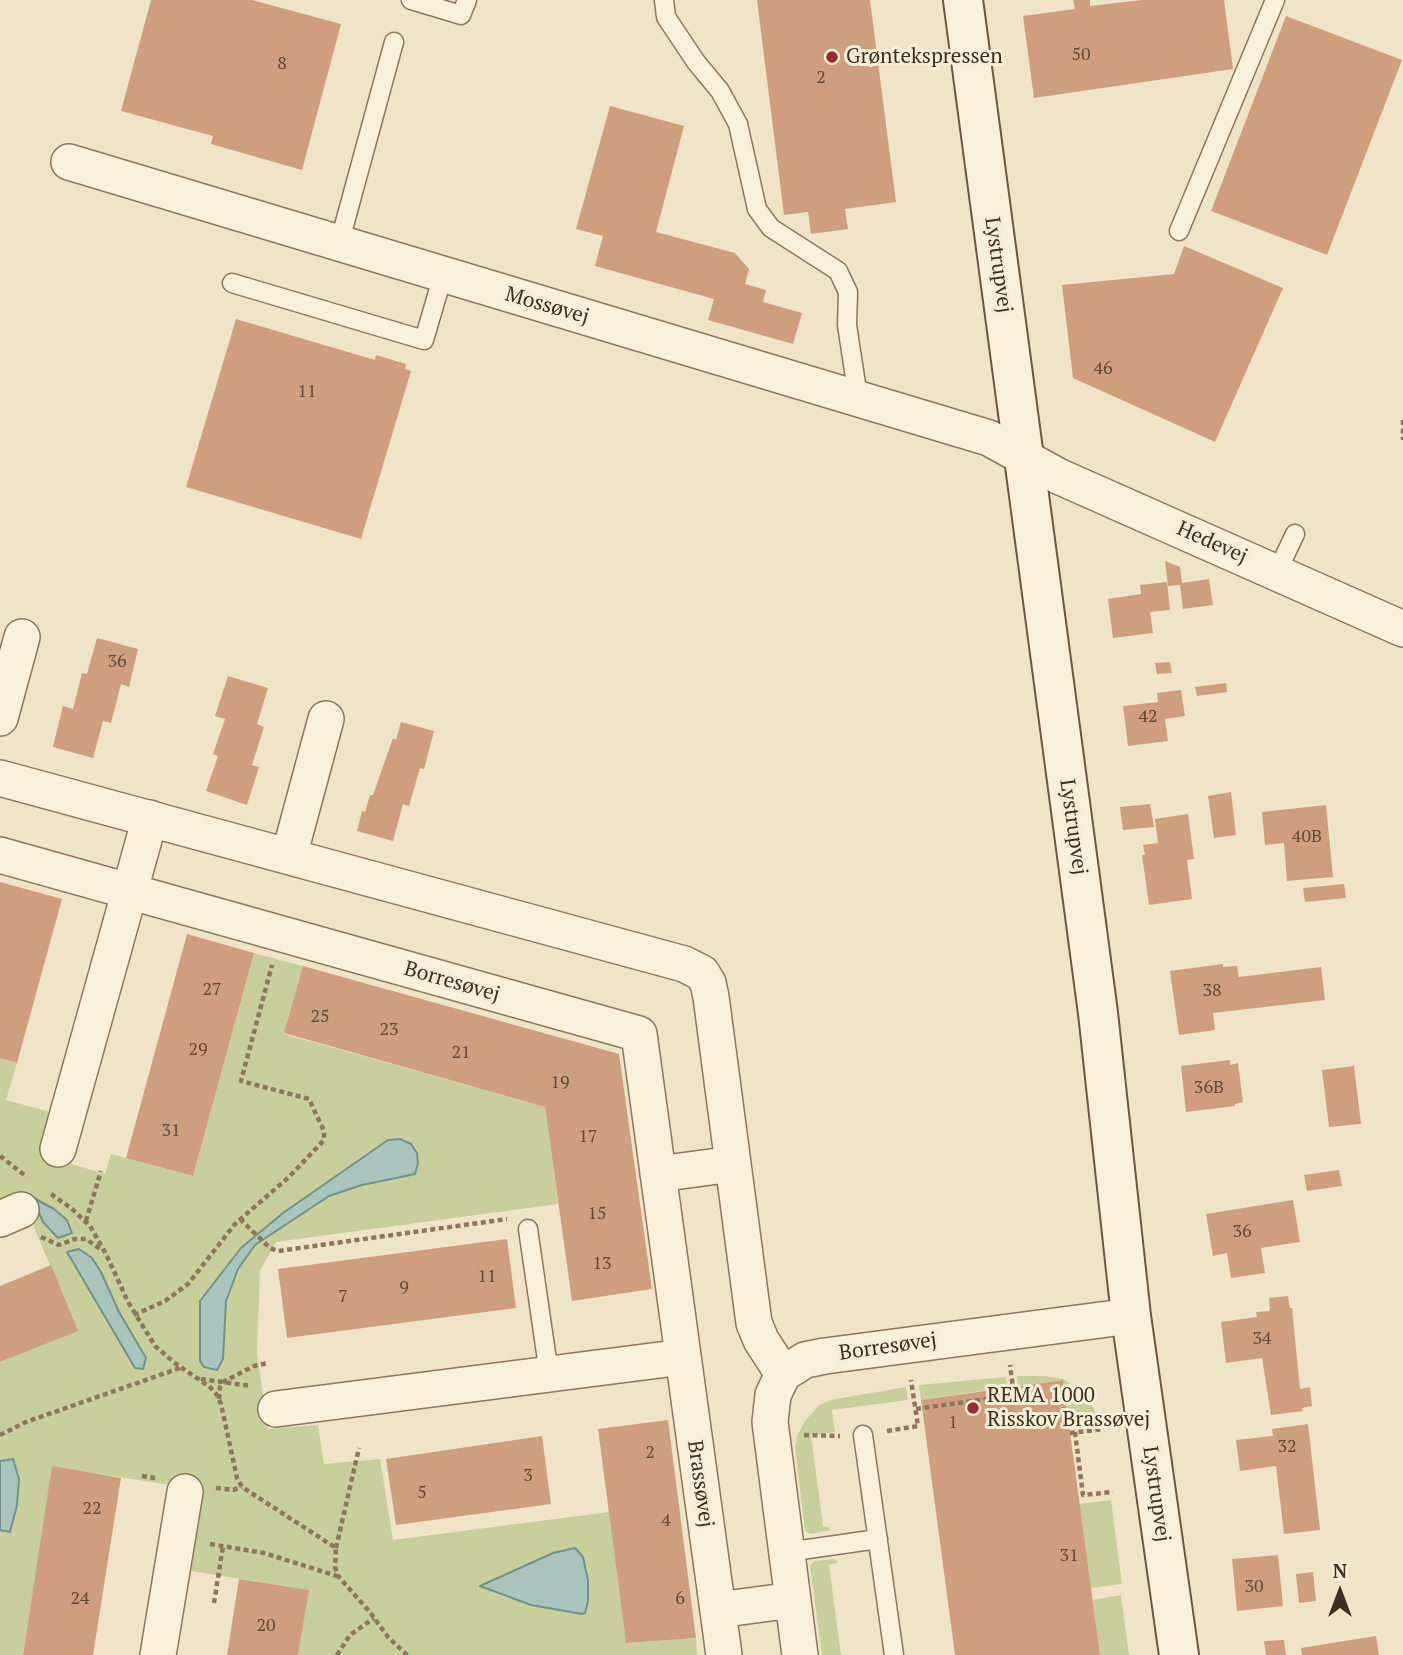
<!DOCTYPE html>
<meta charset="utf-8">
<style>
body{margin:0}
#map{position:relative;width:1403px;height:1655px;overflow:hidden;background:#f0e4c8;font-family:"PT Serif",serif}
canvas{display:block}
.north{position:absolute;left:1305px;top:1557px;width:70px;height:70px;-webkit-text-stroke:5px #f7eed8;paint-order:stroke;rotate:0deg;font-size:19px;font-weight:700;line-height:28px;text-align:center;color:#3d2e20}
.north::after{content:'';display:block;margin:auto;width:24px;height:32px;background:#3d2e20;clip-path:polygon(50% 0,100% 100%,50% 72%,0 100%)}
</style>
<div id="map">
<canvas width="1403" height="1655"></canvas>
<div class="north">N</div>
</div>
<script>
const c = document.querySelector('canvas').getContext('2d');
c.lineJoin = 'round';
function paint(path, color) { c.fillStyle = color; c.fill(path, 'evenodd'); }
const toPath = rows => new Path2D(rows.map(r => 'M' + r).join(''));
function trace(path, color, width, dash) { c.strokeStyle = color; c.lineWidth = width; c.lineCap = dash ? 'butt' : 'round'; c.setLineDash(dash || []); c.stroke(path); }
function drawText(font, color, halo, rows, align = 'center') {
  c.font = font + ' "PT Serif",serif'; c.lineWidth = 6; c.setLineDash([]); c.textBaseline = 'middle'; c.strokeStyle = halo; c.fillStyle = color; for (const [text, x, y, turn = 0] of rows) {
    c.save(); c.translate(x, y); c.rotate((+turn || 0) * Math.PI / 180); c.textAlign = isNaN(turn) ? turn : align; if (halo) c.strokeText(text, 0, 0); c.fillText(text, 0, 0); c.restore();
  }
}
paint(toPath([
 [254,953,303,966,284,1034,545,1107,558,1204,276,1242,260,1271,257,1352,268,1429,318,1425,324,1464,380,1459,393,1540,609,1512,626,1643,696,1638,697,1655,298,1655,308,1590,191,1571,204,1490,53,1467,23,1655,0,1655,0,1362,77,1330,33,1225,37,1222,22,1193,0,1201,0,1058,17,1063,6,1100,50,1112,39,1154,105,1174,111,1154,193,1176],
 [1017,1376,1045,1376,1064,1379,1087,1397,1099,1418,1069,1422,1063,1380,1018,1386],
 [1006,1377,1007,1387,921,1400,919,1385],
 [906,1387,908,1400,832,1410,835,1432,811,1435,823,1526,829,1527,830,1530,810,1534,805,1531,795,1448,797,1436,805,1421,819,1405,830,1400],
 [1111,1500,1122,1584,1091,1588,1079,1504],
 [833,1559,837,1561,837,1563,829,1565,841,1655,822,1655,810,1566,814,1561],
 [1121,1595,1129,1655,1100,1655,1092,1600]
]), '#c9cf9b');
const water = toPath([
 [400,1139,411,1144,417,1153,418,1163,415,1174,362,1185,329,1196,255,1245,238,1269,226,1301,223,1359,217,1370,204,1367,200,1361,200,1301,241,1248,283,1213,388,1140,400,1139],
 [32,1197,54,1209,67,1220,72,1233,58,1238,43,1222,32,1197],
 [79,1249,92,1258,101,1272,119,1312,146,1358,143,1369,135,1368,67,1252,79,1249],
 [13,1459,19,1479,17,1505,10,1532,0,1530,0,1461,13,1459],
 [575,1548,583,1557,588,1581,588,1601,585,1613,582,1614,531,1605,480,1586,553,1553,575,1548]
]);
paint(water, '#a9c4bc');
trace(water, '#6f938a', 2);
paint(toPath([
 [151,0,252,0,341,24,302,170,211,144,213,136,121,111],
 [757,0,870,0,896,202,845,209,848,229,811,234,808,212,784,215],
 [1073,0,1090,0,1090,6,1142,0,1224,0,1233,69,1034,98,1023,16,1075,9],
 [1286,16,1402,60,1327,255,1211,211],
 [610,106,684,126,656,232,735,253,749,269,745,284,766,290,763,302,802,313,793,344,708,320,714,299,595,266,603,236,576,229],
 [1184,246,1283,288,1215,442,1073,378,1062,285,1174,274],
 [236,319,375,360,376,355,406,364,405,369,411,371,361,539,186,487],
 [1165,561,1180,567,1182,583,1209,579,1213,605,1183,609,1180,585,1168,586],
 [1167,582,1170,610,1150,612,1153,633,1113,638,1108,599,1141,594,1140,585],
 [97,638,138,649,129,687,121,684,111,723,103,721,93,758,53,747,63,706,73,709,82,673,87,674],
 [1170,662,1172,673,1157,674,1155,663],
 [228,676,268,688,257,724,264,727,252,765,259,767,247,805,206,791,218,756,213,754,225,719,215,716],
 [1226,683,1227,692,1197,696,1195,687],
 [1181,690,1185,716,1165,719,1168,741,1128,746,1123,706,1158,702,1157,693],
 [401,722,434,731,424,769,420,768,409,806,403,804,393,841,357,831,362,811,365,812,370,795,373,795,393,738,396,740],
 [1231,792,1236,835,1214,838,1208,796],
 [1150,804,1154,827,1123,830,1120,807],
 [1326,805,1333,877,1287,881,1284,843,1265,845,1262,812],
 [1188,814,1194,859,1187,860,1192,899,1149,905,1142,855,1145,855,1143,845,1158,843,1155,819],
 [0,882,62,899,17,1063,0,1058],
 [1344,884,1346,898,1305,902,1303,888],
 [187,934,254,953,193,1176,126,1158],
 [1223,964,1223,967,1237,966,1239,977,1321,967,1325,1000,1213,1013,1215,1030,1179,1035,1170,971],
 [303,966,619,1054,652,1289,572,1301,545,1107,284,1033],
 [1230,1060,1230,1065,1238,1063,1243,1102,1235,1104,1235,1106,1186,1112,1181,1066],
 [1354,1066,1361,1124,1329,1127,1322,1070],
 [1339,1170,1342,1186,1307,1191,1304,1175],
 [1293,1200,1300,1242,1261,1248,1265,1273,1231,1278,1227,1253,1213,1256,1206,1214],
 [507,1239,516,1308,287,1338,278,1269],
 [51,1265,78,1331,0,1362,0,1286],
 [1288,1296,1290,1308,1292,1308,1300,1389,1310,1387,1312,1406,1302,1408,1303,1411,1271,1415,1262,1358,1226,1363,1221,1322,1257,1317,1256,1312,1270,1311,1269,1298],
 [1063,1380,1100,1655,955,1655,921,1400],
 [668,1420,696,1638,626,1643,598,1429],
 [1308,1424,1320,1530,1284,1534,1276,1466,1240,1471,1236,1440,1273,1436,1272,1429],
 [542,1436,551,1504,396,1525,386,1459],
 [52,1466,121,1478,93,1655,23,1655],
 [1278,1555,1283,1606,1237,1611,1232,1559],
 [1313,1572,1316,1601,1299,1603,1296,1574],
 [239,1579,309,1590,298,1655,227,1655],
 [1376,1636,1379,1655,1302,1655,1301,1648],
 [1284,1640,1286,1655,1266,1655,1264,1641]
]), '#cf9f7d');
const lane = toPath([
 [411,0,461,15,467,0],
 [664,0,666,17,696,62,720,91,738,124,757,209,771,228,838,271,848,292,847,325,858,397],
 [1179,231,1275,0],
 [339,244,394,42],
 [232,283,424,340,443,275],
 [1277,572,1295,534],
 [528,1229,549,1374],
 [863,1435,894,1655],
 [787,1552,878,1539]
]);
const street = toPath([
 [69,162,989,438,1058,476,1403,629],
 [0,718,22,637],
 [0,778,684,964,702,973,708,983,711,997,754,1323,761,1340,783,1374],
 [0,855,639,1034,724,1655],
 [289,856,326,719],
 [58,1149,150,818],
 [658,1174,733,1164],
 [0,1219,21,1210],
 [276,1409,683,1357],
 [718,1610,793,1600],
 [158,1655,185,1492],
 [800,1655,770,1422,773,1395,783,1374,805,1360,825,1356,1131,1316]
]);
const secondary = toPath([
 [963,0,1098,1013,1131,1316,1179,1655]
]);
trace(lane, '#8d765c', 21);
trace(street, '#8d765c', 38);
trace(secondary, '#6f573f', 42);
trace(toPath([
 [1403,420,1403,440],
 [0,1156,27,1177],
 [51,1194,71,1208,90,1226,106,1254,128,1302,155,1346,176,1364,209,1386,217,1395,221,1404,237,1478,242,1487,336,1548,335,1567,338,1576,369,1611,388,1637,407,1655],
 [240,1219,270,1248,278,1251,507,1219],
 [86,1221,101,1171],
 [41,1237,59,1245,75,1239,86,1239,103,1251],
 [134,1315,165,1301,188,1284,235,1224,289,1177,324,1140,324,1131,309,1099,241,1081,272,965],
 [201,1379,251,1386],
 [219,1399,220,1387,225,1381,254,1366,268,1363],
 [916,1409,1014,1395,1010,1365],
 [887,1431,918,1426,911,1380],
 [1075,1432,1083,1495,1113,1492],
 [1070,1433,1104,1429],
 [0,1435,26,1422,180,1368],
 [804,1435,840,1436],
 [142,1476,155,1478],
 [216,1488,233,1490,242,1487],
 [210,1544,264,1553,337,1576],
 [336,1548,359,1448],
 [214,1603,223,1546],
 [337,1655,350,1635,374,1618]
]), '#8d765c', 4.5, [5, 3.5]);
trace(lane, '#faf1dc', 18);
trace(street, '#faf1dc', 35);
trace(secondary, '#faf1dc', 38);
for (const [x, y, r, color] of [
 [832,57,7,"#9e2a2b"],
 [973,1408,7,"#9e2a2b"]
]) { const dot = new Path2D(); dot.arc(x, y, r, 0, 2 * Math.PI); c.fillStyle = color; c.fill(dot); trace(dot, '#f7eed8', 2.5); }
drawText('18px', '#624a37', null, [
 ["50",1081,55],
 ["8",282,64],
 ["2",821,78],
 ["46",1103,369],
 ["11",307,392],
 ["36",117,662],
 ["42",1148,717],
 ["40B",1307,837],
 ["27",212,990],
 ["38",1212,991],
 ["25",320,1017],
 ["23",389,1030],
 ["29",198,1050],
 ["21",461,1053],
 ["19",560,1083],
 ["36B",1209,1088],
 ["31",171,1131],
 ["17",588,1137],
 ["15",597,1214],
 ["36",1242,1232],
 ["13",602,1264],
 ["11",487,1277],
 ["9",404,1288],
 ["7",343,1297],
 ["34",1262,1339],
 ["1",953,1423],
 ["32",1287,1447],
 ["2",650,1453],
 ["3",528,1476],
 ["5",422,1493],
 ["22",92,1509],
 ["4",666,1521],
 ["31",1069,1556],
 ["30",1254,1587],
 ["24",80,1599],
 ["6",680,1599],
 ["20",266,1626]
]);
drawText('21px', '#3d2e20', '#f7eed8', [
 ["Grøntekspressen",846,57],
 ["REMA 1000",987,1396],
 ["Risskov Brassøvej",987,1420]
], 'left');
drawText('21px', '#3d2e20', '#f7eed8', [
 ["Lystrupvej",998,265,82],
 ["Mossøvej",547,306,16],
 ["Hedevej",1212,543,24],
 ["Lystrupvej",1073,827,82],
 ["Borresøvej",452,982,16],
 ["Borresøvej",888,1347,-8],
 ["Brassøvej",700,1484,82],
 ["Lystrupvej",1156,1494,82]
]);
</script>
